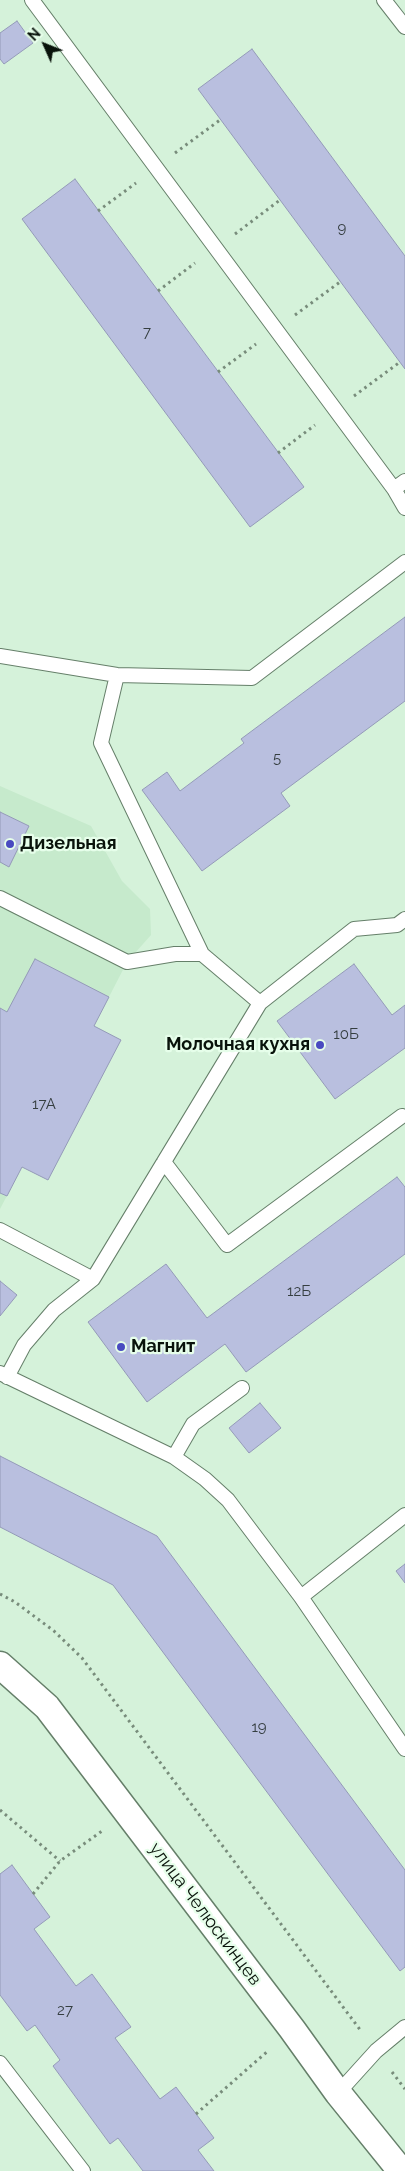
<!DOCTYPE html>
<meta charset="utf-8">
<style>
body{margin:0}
#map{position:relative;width:405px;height:2171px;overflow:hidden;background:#d5f2da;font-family:Raleway,sans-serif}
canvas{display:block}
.north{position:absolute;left:20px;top:20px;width:50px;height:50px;-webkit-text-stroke:4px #e6feea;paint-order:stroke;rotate:314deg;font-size:14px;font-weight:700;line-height:20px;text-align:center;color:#09130b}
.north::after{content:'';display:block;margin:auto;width:18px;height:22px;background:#09130b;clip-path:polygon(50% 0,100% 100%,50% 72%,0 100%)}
</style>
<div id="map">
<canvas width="405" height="2171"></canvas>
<div class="north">N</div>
</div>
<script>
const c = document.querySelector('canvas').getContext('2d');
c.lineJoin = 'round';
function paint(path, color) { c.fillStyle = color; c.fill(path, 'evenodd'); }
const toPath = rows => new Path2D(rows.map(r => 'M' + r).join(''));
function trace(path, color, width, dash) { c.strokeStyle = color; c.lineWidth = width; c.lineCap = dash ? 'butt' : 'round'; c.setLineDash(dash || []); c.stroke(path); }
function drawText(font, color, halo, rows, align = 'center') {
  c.font = font + ' Raleway,sans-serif'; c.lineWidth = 4.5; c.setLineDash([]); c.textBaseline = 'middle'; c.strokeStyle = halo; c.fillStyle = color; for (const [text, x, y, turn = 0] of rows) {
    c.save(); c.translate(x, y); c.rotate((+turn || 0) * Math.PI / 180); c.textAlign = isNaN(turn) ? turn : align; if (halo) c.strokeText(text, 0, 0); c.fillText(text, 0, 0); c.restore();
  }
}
paint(toPath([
 [0,786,91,826,122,881,150,909,151,935,127,962,94,1026,121,1040,48,1180,22,1167,0,1209]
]), '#c6eacc');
const building = toPath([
 [17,21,33,43,4,64,0,59,0,33,17,21],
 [252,49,405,256,405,369,198,89,252,49],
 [75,179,304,487,250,527,22,219,75,179],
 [405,617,405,701,281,793,290,806,202,871,142,790,167,772,180,791,244,743,241,739,405,617],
 [0,812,29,826,9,867,0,862,0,812],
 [35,959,109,997,94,1026,121,1040,48,1180,22,1167,7,1196,0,1193,0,1008,7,1012,35,959],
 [354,964,392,1015,405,1005,405,1048,335,1099,277,1021,354,964],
 [397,1177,405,1187,405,1254,246,1372,225,1344,147,1402,88,1322,166,1264,207,1318,397,1177],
 [0,1281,17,1295,0,1316,0,1281],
 [260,1403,281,1428,249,1453,229,1428,260,1403],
 [0,1456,157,1536,405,1870,405,1967,400,1971,113,1585,0,1527,0,1456],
 [405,1564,405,1583,396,1571,405,1564],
 [12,1865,50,1917,34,1929,76,1986,92,1974,131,2027,115,2038,160,2099,176,2087,214,2138,198,2150,214,2171,143,2171,118,2138,110,2144,53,2066,60,2060,35,2025,27,2031,0,1995,0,1874,12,1865]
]);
paint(building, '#b9bfdf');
trace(building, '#949ab8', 1);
const lane = toPath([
 [32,0,394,489],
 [384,0,405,27],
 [405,481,394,489,405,508],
 [0,656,117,675,252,678,405,562],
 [117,675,101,743,202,954,260,1003],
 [0,898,127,962,175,954,202,954],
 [164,1162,227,1245,402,1116],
 [0,1230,93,1279],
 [0,1373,174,1457,205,1479,228,1500,301,1597,405,1749],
 [7,1377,24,1345,54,1310,93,1279,260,1003,354,929,397,925,405,919],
 [174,1457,193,1424,242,1388],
 [301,1597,405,1515],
 [0,2063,83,2171],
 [338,2093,376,2051,405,2027]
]);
const street = toPath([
 [0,1665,47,1707,292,2029,338,2093,401,2171]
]);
trace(lane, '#657f69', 16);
trace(street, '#657f69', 29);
trace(toPath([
 [175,153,220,120],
 [98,211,136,183],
 [235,234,280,200],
 [158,291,195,263],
 [295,315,340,282],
 [218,372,256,344],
 [354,396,400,362],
 [278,453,315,425],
 [0,1594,15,1602,54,1631,82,1658,361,2031],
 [0,1810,60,1861],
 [33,1894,60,1861,102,1831],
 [392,2072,405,2089],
 [196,2114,269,2050]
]), '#788c7b', 3, [2.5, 4]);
trace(lane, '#fff', 14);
trace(street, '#fff', 26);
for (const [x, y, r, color] of [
 [10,844,5,"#494ac0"],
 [320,1045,5,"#494ac0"],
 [121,1347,5,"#494ac0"]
]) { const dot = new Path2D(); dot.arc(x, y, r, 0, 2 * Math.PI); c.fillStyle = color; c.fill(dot); trace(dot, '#e6feea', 2); }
drawText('15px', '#353e40', null, [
 ["9",342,228],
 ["7",147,332],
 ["5",277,758],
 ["10Б",346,1034],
 ["17А",44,1104],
 ["12Б",299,1291],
 ["19",259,1727],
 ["27",65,2010]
]);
drawText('bold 18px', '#09130b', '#e6feea', [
 ["Дизельная",20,844],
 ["Молочная кухня",310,1045,"right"],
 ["Магнит",131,1347]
], 'left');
drawText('18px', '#09130b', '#e6feea', [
 ["улица Челюскинцев",205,1914,53]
]);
</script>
